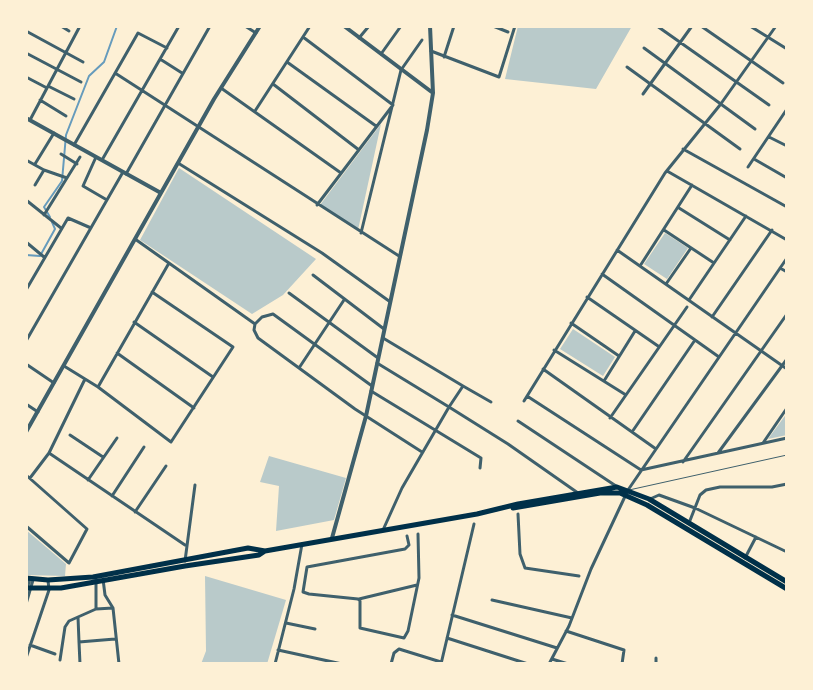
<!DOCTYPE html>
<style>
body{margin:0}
#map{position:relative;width:813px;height:690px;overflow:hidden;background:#fdf0d5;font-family:"PT Sans Narrow",sans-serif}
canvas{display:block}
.frame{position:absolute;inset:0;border:28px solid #fdf0d5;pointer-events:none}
</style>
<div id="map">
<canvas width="813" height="690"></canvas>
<div class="frame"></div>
</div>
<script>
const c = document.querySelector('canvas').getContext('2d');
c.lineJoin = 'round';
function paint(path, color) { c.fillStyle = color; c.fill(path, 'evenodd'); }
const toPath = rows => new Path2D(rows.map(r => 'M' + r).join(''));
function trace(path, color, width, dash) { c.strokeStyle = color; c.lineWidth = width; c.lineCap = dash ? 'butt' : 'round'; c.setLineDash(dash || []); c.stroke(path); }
paint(toPath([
 [518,26,632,26,596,89,505,79],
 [381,124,358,230,320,205],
 [179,168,316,259,283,295,252,314,140,240],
 [665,233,688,248,667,279,644,264],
 [573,329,615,357,603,376,560,349],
 [787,413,787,435,768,439],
 [269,456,346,478,334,520,276,531,279,486,260,482],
 [26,530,66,564,65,576,26,575],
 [205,576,286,600,267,664,201,664,206,651]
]), '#b9caca');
trace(toPath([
 [50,217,44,207,62,181,66,135,89,76,104,62,117,26],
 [26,255,40,256,55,229,52,222]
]), '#669bbc', 2);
trace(toPath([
 [629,490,787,455]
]), '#3f606c', 1);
trace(toPath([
 [61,26,69,31],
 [245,26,256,33],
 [493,26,508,32],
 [657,26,769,105],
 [701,26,783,83],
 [750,26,787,49],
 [26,31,83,62],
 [303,37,393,105,317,205],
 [359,38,369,26],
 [644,48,755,129],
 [431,51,499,77,515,26],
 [26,53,81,82],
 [381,54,401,26],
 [444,57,454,26],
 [160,59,182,73],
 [287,62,376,126],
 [627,67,740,149],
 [115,73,399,256],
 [26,77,47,88],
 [273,84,359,150],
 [48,86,74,99],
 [221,88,341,173],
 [643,94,692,26],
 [40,100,66,116],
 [255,111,310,26],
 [30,120,80,26],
 [769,137,787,146],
 [74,145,138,33,167,48],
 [683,149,787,207],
 [61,154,77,164],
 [96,157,83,186,107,200],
 [754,159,787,178],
 [26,160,44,170,67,178],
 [102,160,179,26],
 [178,163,322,253,389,301],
 [35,164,54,133],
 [748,167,787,109],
 [667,171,787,240],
 [126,174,210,26],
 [35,185,44,170],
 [26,200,61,228],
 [679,208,730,240],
 [44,215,80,157],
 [664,230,714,263],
 [361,233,401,70,422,40],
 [135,239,255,324],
 [26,242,44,257],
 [617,250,787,369],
 [640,266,692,185],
 [780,268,787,272],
 [602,274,719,357],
 [313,275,384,329],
 [666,284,691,248],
 [26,290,68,218,91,228],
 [289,293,378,358],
 [587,297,658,346],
 [689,300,746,216],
 [712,317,772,230],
 [134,322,213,377],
 [571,323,619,356],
 [255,324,254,330,258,338,355,409,422,452],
 [255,324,262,317,273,314,372,386],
 [26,341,123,172],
 [554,350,626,395],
 [117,353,194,408],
 [377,363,449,407,463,386,383,338],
 [26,364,54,383],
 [64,366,98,387,171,442,233,347,152,292],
 [299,368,344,300],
 [543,369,656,449],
 [604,381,635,331],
 [463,386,491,402],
 [98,387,169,263],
 [371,391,481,458,480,468],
 [527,396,641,470,787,438],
 [524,401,665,173,720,105,776,26],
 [26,404,38,412],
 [610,418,687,307],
 [518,421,616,486],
 [632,432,695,340],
 [70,435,103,457],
 [763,443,787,408],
 [49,453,185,545],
 [718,453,787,359],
 [683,462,787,314],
 [26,475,87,529,69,563,26,526],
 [30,478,49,453,85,379],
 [88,480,117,438],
 [112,496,144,447],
 [650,499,659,495,695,508,787,552],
 [135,512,166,466],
 [518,514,520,554,525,568,579,576],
 [689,523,700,495,706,490,720,487,772,487,787,484],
 [383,530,402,488,449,407,508,444,578,493],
 [407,536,409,545,405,549,307,567,303,592,309,594,358,599,360,601,360,628,404,638,408,631,419,578,418,534],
 [745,558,756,537],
 [185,561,195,485],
 [103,579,105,595,113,608,119,664],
 [26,592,30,579],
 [359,599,417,585],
 [492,600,572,618],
 [26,604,33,580],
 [96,609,113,608],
 [452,615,557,648],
 [286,623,315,629],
 [566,631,624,650,622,664],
 [447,638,528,664],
 [79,642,78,617,96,609,96,577],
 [30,645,55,654],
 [278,650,342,664],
 [26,658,49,590,48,580],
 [552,659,568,664],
 [60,660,65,627,69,621,78,617],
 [80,664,79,642,115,639],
 [275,664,294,589,302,544],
 [391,664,394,653,399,649,441,662],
 [441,664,474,524],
 [549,664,569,626,591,569,628,490,787,258],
 [656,664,656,658]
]), '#3f606c', 3);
trace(toPath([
 [344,26,433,93],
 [26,118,161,193],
 [26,432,214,99,260,26],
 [332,538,366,416,427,130,433,93,430,26]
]), '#3f606c', 4);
trace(toPath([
 [513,508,600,493,620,493,647,505,787,589],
 [26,578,48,580,93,577,248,548,265,551],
 [26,588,61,588,185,566,259,555,265,551,477,514,518,504,617,487,649,499,787,582]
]), '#003049', 5);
</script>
